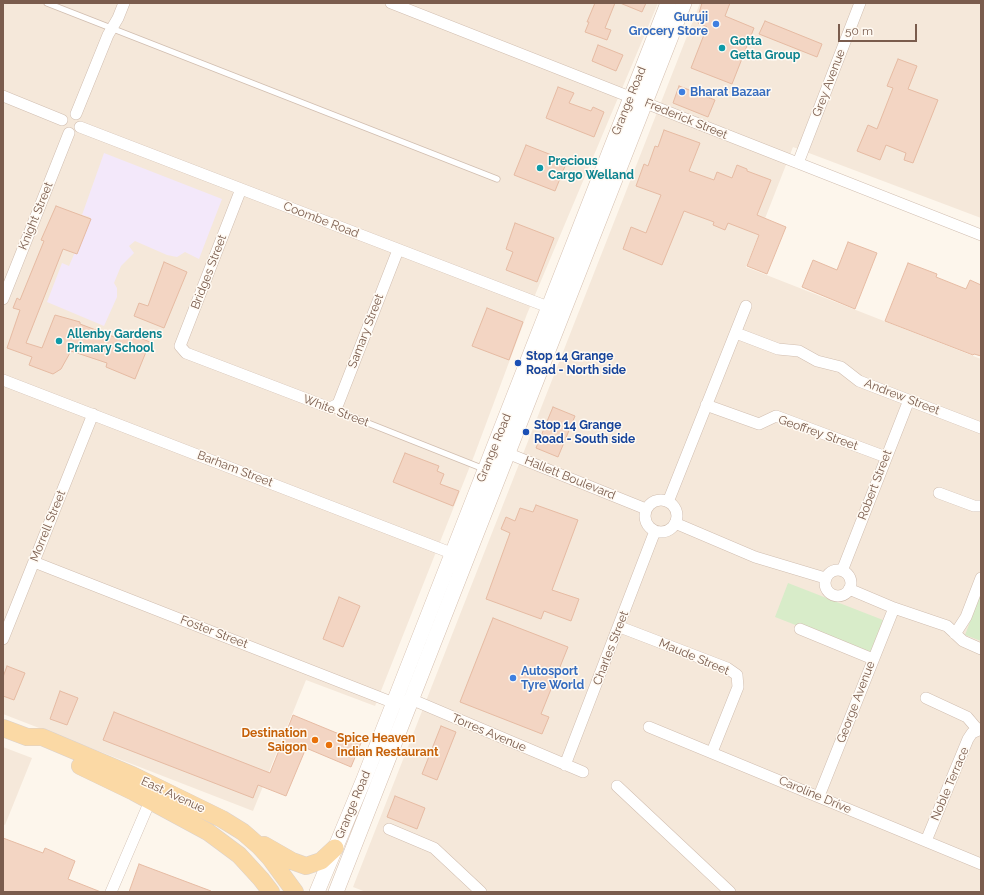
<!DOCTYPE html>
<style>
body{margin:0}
#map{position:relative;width:984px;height:895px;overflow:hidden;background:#fdf6ec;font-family:Raleway,sans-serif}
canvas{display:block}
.frame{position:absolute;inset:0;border:4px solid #7a5c4d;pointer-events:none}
.scale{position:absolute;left:838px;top:24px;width:79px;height:18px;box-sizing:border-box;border:2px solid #7a5c4d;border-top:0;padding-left:5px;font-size:12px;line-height:14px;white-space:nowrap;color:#7a5c4d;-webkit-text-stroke:3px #fffaf3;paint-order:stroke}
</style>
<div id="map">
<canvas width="984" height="895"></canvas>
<div class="frame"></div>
<div class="scale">50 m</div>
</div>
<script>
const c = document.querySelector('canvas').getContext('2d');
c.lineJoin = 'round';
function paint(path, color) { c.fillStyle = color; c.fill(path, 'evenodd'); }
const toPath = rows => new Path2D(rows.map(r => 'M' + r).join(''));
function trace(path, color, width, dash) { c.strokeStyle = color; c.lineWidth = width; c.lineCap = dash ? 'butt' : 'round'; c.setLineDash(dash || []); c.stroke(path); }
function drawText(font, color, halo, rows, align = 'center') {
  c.font = font + ' Raleway,sans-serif'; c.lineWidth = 3; c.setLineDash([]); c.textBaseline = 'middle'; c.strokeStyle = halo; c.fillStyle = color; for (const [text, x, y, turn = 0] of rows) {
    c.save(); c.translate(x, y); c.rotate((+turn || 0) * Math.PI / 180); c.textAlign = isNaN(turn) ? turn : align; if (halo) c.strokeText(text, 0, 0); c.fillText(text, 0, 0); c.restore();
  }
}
paint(toPath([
 [3,3,658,3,527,314,474,456,375,706,306,680,253,811,3,714],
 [700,3,981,3,981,218,793,147,746,267,981,359,981,892,366,892,353,887],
 [3,747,32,758,5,825,3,824]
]), '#f5e8da');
paint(toPath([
 [104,153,222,199,199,259,185,252,177,257,167,255,135,241,129,246,134,253,121,266,114,283,117,288,117,297,104,326,47,302,62,263,69,266,90,217,82,215]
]), '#f3e8fa');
paint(toPath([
 [788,583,883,620,870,654,775,617],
 [981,593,981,641,965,635]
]), '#d8ecc9');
const building = toPath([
 [595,3,615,3,605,28,611,30,607,40,585,32,589,22,587,22,595,3],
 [620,3,646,3,642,12,620,3],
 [702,3,730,3,725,16,754,28,732,84,691,68,707,27,698,23,697,20,702,3],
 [765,21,822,44,817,57,759,34,765,21],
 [598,45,623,55,616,71,592,61,598,45],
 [898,59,917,66,908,89,938,100,913,163,904,160,906,153,886,145,880,160,857,151,868,125,877,129,893,88,887,86,898,59],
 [679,86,715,100,708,117,673,103,679,86],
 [558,87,574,93,569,103,591,111,593,107,604,112,594,137,546,118,558,87],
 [664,130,700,143,689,171,714,180,717,172,732,178,737,165,747,169,747,171,771,180,757,215,786,227,767,274,747,266,759,235,728,223,725,230,713,225,714,222,684,211,662,265,623,249,631,227,646,233,661,195,636,186,644,164,648,166,655,146,658,147,664,130],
 [526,145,567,161,555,191,514,175,526,145],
 [56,206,91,219,77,254,63,249,26,343,42,348,55,315,80,322,80,324,117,338,120,330,150,342,135,379,106,367,107,363,71,351,61,369,53,374,29,365,32,357,7,348,20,310,13,308,17,298,20,300,44,241,41,240,56,206],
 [515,223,554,238,537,282,506,270,513,252,506,249,515,223],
 [848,242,877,253,855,309,802,287,813,260,837,270,848,242],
 [164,262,187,272,164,328,134,316,139,303,148,306,164,262],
 [908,263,937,274,936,277,966,289,970,280,981,285,981,356,974,354,973,355,885,321,908,263],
 [487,308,523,322,509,360,472,346,487,308],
 [553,407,575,416,558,457,536,448,553,407],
 [405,453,439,466,437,471,444,474,440,484,459,491,453,506,393,482,405,453],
 [536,505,578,520,552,590,579,599,571,621,544,611,541,619,486,599,510,533,501,529,506,517,515,521,520,508,533,512,536,505],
 [339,597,360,606,343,647,323,639,339,597],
 [493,618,568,647,541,714,549,717,542,734,460,702,493,618],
 [7,666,25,673,14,700,3,696,3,677,7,666],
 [60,691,78,698,67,725,50,719,60,691],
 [114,712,270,773,293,715,361,743,351,767,306,748,286,796,258,785,253,798,103,740,114,712],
 [441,726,456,732,437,780,422,774,441,726],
 [395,796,425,808,417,829,387,817,395,796],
 [3,838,43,853,45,848,75,861,68,879,101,892,3,892,3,838],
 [139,864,211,891,211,892,129,892,139,864]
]);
paint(building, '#f3d5c3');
trace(building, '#e6bba3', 1);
const service = toPath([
 [47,3,497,179],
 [330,408,484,469]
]);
const minor = toPath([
 [391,3,981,235],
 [3,96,62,120],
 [76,114,108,35,118,18,124,3],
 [80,127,556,310],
 [798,163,860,3],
 [241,189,180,346,186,353,330,408,338,404,398,250],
 [3,299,69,133],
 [736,333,778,349,799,351,817,361,841,367,859,381,981,428],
 [3,380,459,556],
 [706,405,759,424,776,416,886,457],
 [502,451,646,509],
 [939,493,974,506,980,506],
 '645 516a16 16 0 1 1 32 0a16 16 0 1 1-32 0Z',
 [668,502,746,306],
 [675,523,755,557,825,578],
 [34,562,394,703,413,700,583,772],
 '825 583a13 13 0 1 1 26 0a13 13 0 1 1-26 0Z',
 [842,571,909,400],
 [849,589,894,608,947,626,963,641,981,649],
 [620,627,727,668,737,675,738,687,712,752],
 [800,629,873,659],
 [955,634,966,617,981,578],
 [3,639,93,414],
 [926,698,967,717,978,730],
 [649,727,981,864],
 [565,765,655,531],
 [617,786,730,892],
 [819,796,894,608],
 [389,829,434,848,481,892],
 [926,841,968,739,972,733,981,729],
 [111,892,150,801]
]);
const secondary = toPath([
 [317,892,364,779,668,3],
 [336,892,684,3]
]);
const primary = toPath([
 [3,728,27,737,42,737,132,775,222,819,243,832,259,846,270,858,295,892],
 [80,766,134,792,208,832,239,855,261,879,271,892],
 [264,845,292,861,306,866,321,861,335,848]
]);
trace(service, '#d1beb0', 7);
trace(minor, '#d1beb0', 12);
trace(secondary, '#d6c0b0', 16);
trace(primary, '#dad1cd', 18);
trace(service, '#fff', 5.5);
trace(minor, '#fff', 11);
trace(secondary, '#fff', 15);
trace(primary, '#fbd9a5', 17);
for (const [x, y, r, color] of [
 [716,24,4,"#3f7fe0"],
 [722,48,4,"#0f9aa8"],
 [682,92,4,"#3f7fe0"],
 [540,168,4,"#0f9aa8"],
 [59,341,4,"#0f9aa8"],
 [518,363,4,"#1a4fb4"],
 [526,432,4,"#1a4fb4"],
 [513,678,4,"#3f7fe0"],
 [315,740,4,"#e8710a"],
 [329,745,4,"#e8710a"]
]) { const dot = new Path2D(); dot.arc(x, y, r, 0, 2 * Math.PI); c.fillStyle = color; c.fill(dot); trace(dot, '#fffaf3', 1.5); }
drawText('bold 12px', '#366cbe', '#fffaf3', [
 ["Guruji",708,17,"right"],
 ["Grocery Store",708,31,"right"],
 ["Bharat Bazaar",690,92],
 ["Autosport",521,671],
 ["Tyre World",521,685]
], 'left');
drawText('bold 12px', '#0d838f', '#fffaf3', [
 ["Gotta",730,41],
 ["Getta Group",730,55],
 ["Precious",548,161],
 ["Cargo Welland",548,175],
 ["Allenby Gardens",67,334],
 ["Primary School",67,348]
], 'left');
drawText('12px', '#7a5c4d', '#fffaf3', [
 ["Grey Avenue",829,83,-69],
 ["Grange Road",629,101,-68],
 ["Frederick Street",686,119,22],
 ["Knight Street",36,216,-68],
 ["Coombe Road",321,220,21],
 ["Bridges Street",209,272,-69],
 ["Samary Street",366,331,-69],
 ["Andrew Street",902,397,21],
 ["White Street",336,411,21],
 ["Geoffrey Street",818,433,19],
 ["Grange Road",494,448,-68],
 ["Barham Street",235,469,21],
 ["Hallett Boulevard",570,478,22],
 ["Robert Street",875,485,-69],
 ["Morrell Street",48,526,-68],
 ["Foster Street",214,632,21],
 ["Charles Street",611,648,-69],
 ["Maude Street",694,657,23],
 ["George Avenue",856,702,-69],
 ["Torres Avenue",489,733,23],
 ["Noble Terrace",950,784,-67],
 ["East Avenue",173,795,25],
 ["Caroline Drive",815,795,23],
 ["Grange Road",353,805,-67]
]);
drawText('bold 12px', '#164399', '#fffaf3', [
 ["Stop 14 Grange",526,356],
 ["Road - North side",526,370],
 ["Stop 14 Grange",534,425],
 ["Road - South side",534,439]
], 'left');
drawText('bold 12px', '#c56008', '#fffaf3', [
 ["Destination",307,733],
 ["Saigon",307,747],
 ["Spice Heaven",337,738,"left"],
 ["Indian Restaurant",337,752,"left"]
], 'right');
</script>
